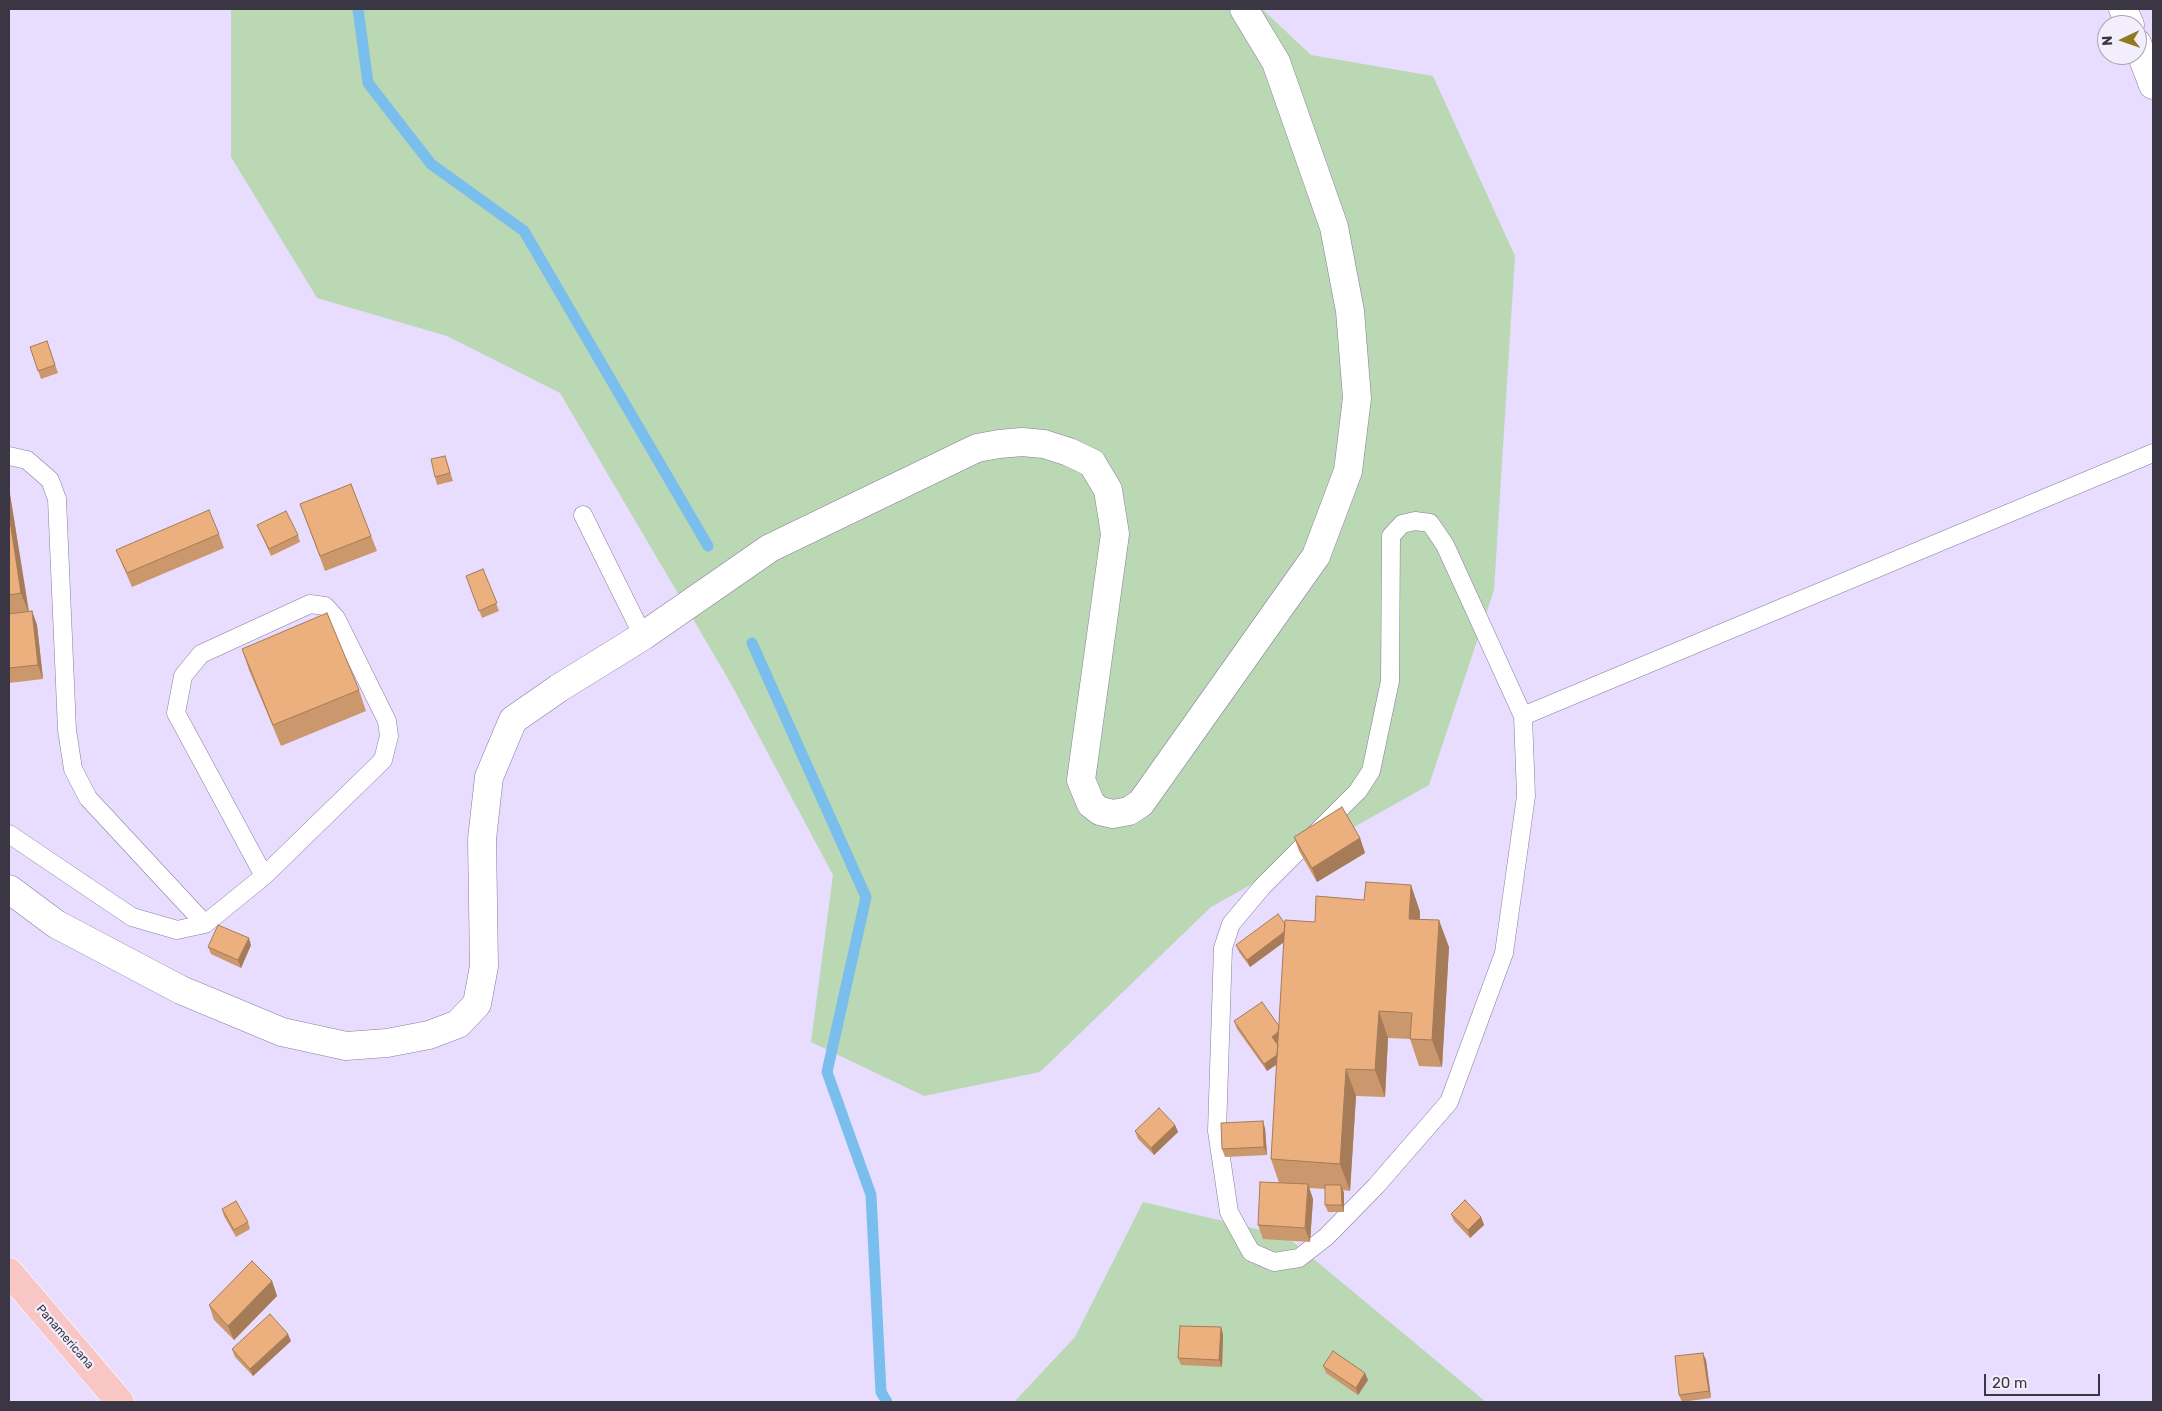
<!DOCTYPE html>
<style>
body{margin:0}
#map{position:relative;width:2162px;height:1411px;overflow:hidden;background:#e8ddff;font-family:Rubik,sans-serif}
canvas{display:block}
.frame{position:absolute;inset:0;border:10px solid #3a3643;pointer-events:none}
.north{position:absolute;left:2097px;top:15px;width:50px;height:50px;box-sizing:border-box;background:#f3eefc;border:1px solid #a9a4b2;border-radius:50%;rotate:267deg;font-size:14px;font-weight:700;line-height:20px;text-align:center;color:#3a3643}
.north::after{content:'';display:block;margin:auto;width:18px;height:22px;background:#907a1f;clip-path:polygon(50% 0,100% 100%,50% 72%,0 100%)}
.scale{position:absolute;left:1984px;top:1374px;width:116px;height:22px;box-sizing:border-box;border:2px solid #3a3643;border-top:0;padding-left:6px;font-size:15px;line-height:18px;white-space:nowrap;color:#3a3643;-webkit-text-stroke:4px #f3eefc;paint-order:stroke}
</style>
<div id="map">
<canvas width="2162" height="1411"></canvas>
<div class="frame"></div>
<div class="north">N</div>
<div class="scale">20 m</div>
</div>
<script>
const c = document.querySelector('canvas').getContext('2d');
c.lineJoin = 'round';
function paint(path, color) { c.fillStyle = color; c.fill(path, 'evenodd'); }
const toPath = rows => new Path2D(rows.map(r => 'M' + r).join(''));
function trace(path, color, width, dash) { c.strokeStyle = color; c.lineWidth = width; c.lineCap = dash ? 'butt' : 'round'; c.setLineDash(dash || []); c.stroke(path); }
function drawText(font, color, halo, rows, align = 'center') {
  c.font = font + ' Rubik,sans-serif'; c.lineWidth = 4.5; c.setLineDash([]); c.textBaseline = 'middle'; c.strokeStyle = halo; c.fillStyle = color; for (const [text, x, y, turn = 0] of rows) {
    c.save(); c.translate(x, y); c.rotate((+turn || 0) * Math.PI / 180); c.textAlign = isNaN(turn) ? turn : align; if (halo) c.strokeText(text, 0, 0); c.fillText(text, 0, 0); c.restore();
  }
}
paint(toPath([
 [231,9,1262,9,1311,55,1433,76,1515,256,1494,590,1429,785,1211,907,1040,1072,924,1096,811,1042,833,875,730,682,560,393,447,336,317,298,231,157],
 [1143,1202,1286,1236,1486,1402,1014,1402,1075,1337]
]), '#bad8b3');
trace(toPath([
 [358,9,368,83,431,164,524,231,708,546],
 [752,643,866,897,827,1072,871,1195,881,1392,887,1402]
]), '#79beec', 11);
const service = toPath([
 [9,456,27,460,50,480,57,499,67,730,73,769,88,798,205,924],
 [583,515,643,636],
 [1523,716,1445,545,1430,523,1415,521,1402,524,1391,536,1390,681,1371,771,1358,791,1262,887,1231,924,1223,948,1217,1131,1229,1212,1251,1252,1274,1262,1299,1258,1326,1237,1376,1186,1449,1102,1504,953,1526,796,1523,716,2153,453],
 [9,834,132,917,177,930,205,924,264,876,383,760,389,736,387,721,336,618,325,606,310,604,201,654,183,676,176,713,264,876]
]);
const minor = toPath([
 [2123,9,2130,25],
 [2137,43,2153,85],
 [9,889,56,924,181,990,282,1032,346,1046,387,1043,429,1035,458,1024,477,1004,484,966,482,839,489,777,513,720,559,688,643,636,770,548,977,448,999,444,1022,442,1044,444,1069,452,1092,463,1108,490,1115,534,1081,780,1091,804,1100,811,1113,814,1129,811,1141,803,1316,556,1348,471,1357,398,1350,311,1334,227,1276,62,1244,9]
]);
const primary = toPath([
 [9,1272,120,1402]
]);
trace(service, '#887d9c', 19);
trace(minor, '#887d9c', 29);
trace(primary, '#fff', 29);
trace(service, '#fff', 18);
trace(minor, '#fff', 28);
trace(primary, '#f8c6c4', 28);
paint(toPath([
 [47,341,58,373,41,379,30,347],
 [445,456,453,481,437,485,435,477],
 [351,484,377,551,325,571,300,504],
 [9,488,29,611,32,611,37,625,43,679,9,683],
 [257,525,298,535,300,542,271,556],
 [219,534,224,548,132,587,116,550],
 [483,569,499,611,482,618,466,576],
 [242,649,359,690,366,711,281,746,249,670],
 [1294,837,1360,838,1365,853,1317,882,1299,851],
 [1411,885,1420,912,1420,919,1449,947,1442,1067,1419,1066,1410,1039,1388,1038,1385,1097,1356,1096,1350,1191,1343,1190,1344,1193,1344,1212,1328,1212,1325,1205,1325,1189,1309,1188,1313,1199,1310,1242,1263,1239,1258,1225,1279,1183,1271,1159,1277,1064,1267,1071,1237,1029,1234,1021,1279,1026,1284,942,1250,967,1239,952,1236,945,1285,924,1315,922,1364,900],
 [251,945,241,968,211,954,208,947],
 [1175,1125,1178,1132,1154,1155,1138,1139,1135,1131],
 [1265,1128,1267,1155,1225,1157,1222,1149],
 [222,1209,248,1222,250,1229,236,1237,224,1216],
 [1451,1214,1481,1217,1484,1225,1470,1238,1454,1221],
 [272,1281,277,1296,234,1340,214,1320,209,1305],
 [1221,1327,1223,1335,1222,1367,1181,1365,1178,1358],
 [291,1341,253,1376,235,1357,232,1349],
 [1706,1360,1711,1398,1682,1402,1679,1395],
 [1323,1366,1368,1380,1358,1395,1326,1373]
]), '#cb976c');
paint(toPath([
 [9,488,29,614,21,593,9,514],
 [32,611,37,625,43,679,38,665],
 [1360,838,1365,853,1317,882,1312,868],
 [1411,885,1420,912,1418,945,1409,919],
 [1439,920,1449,947,1442,1067,1432,1040],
 [1289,929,1291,937,1250,967,1247,960],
 [249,938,251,945,241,968,238,960],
 [1379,1011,1388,1038,1385,1097,1375,1070],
 [1282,1030,1284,1037,1275,1044,1272,1037],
 [1282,1051,1285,1059,1267,1071,1264,1064],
 [1346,1069,1356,1096,1350,1191,1340,1164],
 [1263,1121,1265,1128,1267,1155,1264,1147],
 [1175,1125,1178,1132,1154,1155,1151,1148],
 [1308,1184,1313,1199,1310,1242,1305,1228],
 [1341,1185,1344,1193,1344,1212,1342,1205],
 [1481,1217,1484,1225,1470,1238,1468,1230],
 [272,1281,277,1296,234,1340,228,1326],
 [1221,1327,1223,1335,1222,1367,1219,1360],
 [288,1334,291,1341,253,1376,250,1369],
 [1703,1353,1706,1360,1711,1398,1709,1391],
 [1365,1373,1368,1380,1358,1395,1356,1388]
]), '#a57b58');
const building = toPath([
 [47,341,55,365,38,371,30,347,47,341],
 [445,456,450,473,435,477,431,459,445,456],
 [351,484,371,536,320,556,300,504,351,484],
 [209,510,219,534,127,573,116,550,209,510],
 [286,511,298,535,269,549,257,525,286,511],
 [9,514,21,593,9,595,9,514],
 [483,569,497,603,479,611,466,576,483,569],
 [32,611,38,665,9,668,9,614,32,611],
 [327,613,359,690,273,725,242,649,327,613],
 [1342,807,1360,838,1312,868,1294,837,1342,807],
 [1366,882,1411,885,1409,919,1439,920,1432,1040,1410,1039,1412,1013,1379,1011,1375,1070,1346,1069,1340,1164,1271,1159,1285,920,1315,922,1316,896,1364,900,1366,882],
 [1278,914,1285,924,1284,932,1247,960,1236,945,1278,914],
 [218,925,249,938,238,960,208,947,218,925],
 [1262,1002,1279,1026,1278,1032,1272,1037,1278,1045,1277,1055,1264,1064,1234,1021,1262,1002],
 [1159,1108,1175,1125,1151,1148,1135,1131,1159,1108],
 [1263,1121,1264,1147,1222,1149,1221,1123,1263,1121],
 [1260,1182,1308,1184,1305,1228,1258,1225,1260,1182],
 [1325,1185,1341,1185,1342,1205,1325,1205,1325,1185],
 [1465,1200,1481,1217,1468,1230,1451,1214,1465,1200],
 [236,1201,248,1222,234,1230,222,1209,236,1201],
 [252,1261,272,1281,228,1326,209,1305,252,1261],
 [270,1314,288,1334,250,1369,232,1349,270,1314],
 [1180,1326,1221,1327,1219,1360,1178,1358,1180,1326],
 [1333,1351,1365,1373,1356,1388,1323,1366,1333,1351],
 [1703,1353,1709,1391,1679,1395,1675,1356,1703,1353]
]);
paint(building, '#ecb07e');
trace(building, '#a57b58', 1);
drawText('12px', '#3a3643', '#f3eefc', [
 ["Panamericana",65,1337,49]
]);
</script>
